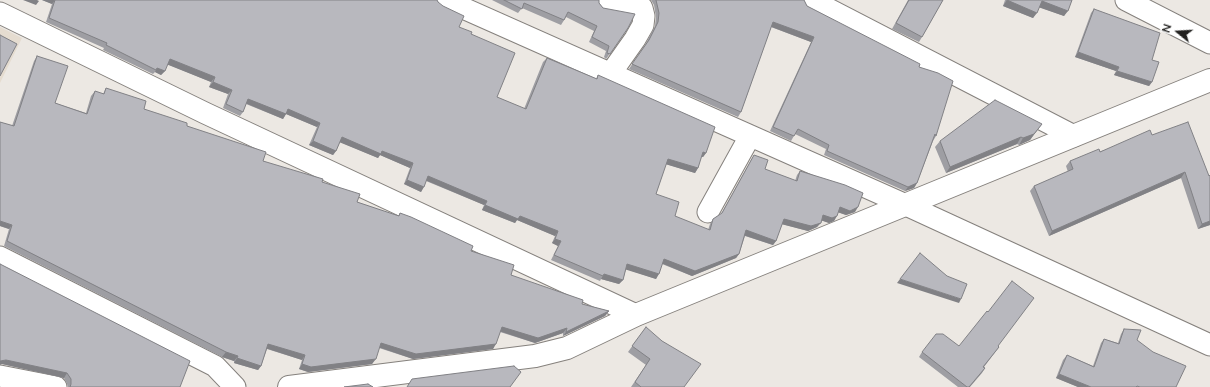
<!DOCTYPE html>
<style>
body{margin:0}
#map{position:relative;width:1210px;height:387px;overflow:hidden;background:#ece8e3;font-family:Lato,sans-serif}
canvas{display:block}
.north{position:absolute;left:1158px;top:12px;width:40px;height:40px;-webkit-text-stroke:3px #fff;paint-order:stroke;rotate:288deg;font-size:11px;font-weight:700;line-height:16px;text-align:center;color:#22211f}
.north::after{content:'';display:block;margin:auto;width:14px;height:18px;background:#22211f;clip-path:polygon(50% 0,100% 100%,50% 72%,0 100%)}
</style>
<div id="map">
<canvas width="1210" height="387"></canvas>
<div class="north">N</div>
</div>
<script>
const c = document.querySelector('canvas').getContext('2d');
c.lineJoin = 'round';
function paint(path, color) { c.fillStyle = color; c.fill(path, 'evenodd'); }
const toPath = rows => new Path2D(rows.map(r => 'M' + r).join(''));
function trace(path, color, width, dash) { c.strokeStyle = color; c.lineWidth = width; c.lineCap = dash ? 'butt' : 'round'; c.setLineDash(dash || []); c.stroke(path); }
paint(toPath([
 [0,27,22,38,0,83]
]), '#e5dcd0');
const minor = toPath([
 [445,0,906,205,1210,345],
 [811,0,1074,136],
 [1126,0,1210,43],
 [607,3,642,8,644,16,643,25,635,39,611,73],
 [0,13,205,113,636,315],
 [708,212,750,136],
 [0,257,215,366,235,387],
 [0,376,56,387]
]);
const tertiary = toPath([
 [289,387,535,356,567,348,636,315,1210,80]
]);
trace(minor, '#85817d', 23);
trace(tertiary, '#85817d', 24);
trace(minor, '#fff', 21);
trace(tertiary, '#fff', 22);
paint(toPath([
 [42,0,437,0,438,2,459,27,471,34,497,97,524,109,543,62,547,58,596,79,598,75,706,153,703,157,701,157,698,168,695,173,666,164,656,194,675,216,708,230,710,224,713,219,721,214,751,160,754,155,765,169,795,181,797,175,800,171,855,212,846,215,838,212,834,221,829,223,821,220,817,227,808,231,782,224,776,241,773,245,745,236,739,254,736,258,692,276,662,264,656,279,626,269,623,280,619,284,601,279,600,281,551,260,558,246,552,243,555,236,517,220,515,223,482,210,484,205,426,181,421,192,404,184,410,168,380,155,378,158,340,142,336,151,333,155,309,145,317,127,286,114,283,119,246,104,243,112,240,116,223,108,228,94,209,87,211,82,167,64,165,71,161,75,155,72,153,74,103,50,104,48,46,22,52,4],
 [492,0,599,0,599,3,603,8,628,28,606,59,604,57,606,51,589,42,594,31,566,17,561,25,522,8,518,13],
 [651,0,804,0,807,6,919,67,936,136,933,141,917,183,914,188,905,191,824,155,826,149,795,134,791,141,770,131,811,42,771,27,741,112,738,117,629,69,645,45,655,26,656,17,654,5],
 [908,0,943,0,922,37,919,42,892,29],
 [1005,0,1072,0,1064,16,1039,7,1033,18,1003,6],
 [1094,9,1152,60,1152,82,1149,86,1114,75,1116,71,1075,57,1091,13],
 [37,56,55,103,86,113,91,96,95,91,103,94,106,88,144,109,187,126,263,161,322,182,357,202,398,216,400,213,471,251,511,275,582,304,609,311,605,316,563,336,563,333,535,343,500,332,493,349,413,359,379,348,372,364,308,372,299,369,302,360,267,349,261,366,258,370,234,363,234,361,222,357,4,246,9,229,0,226,0,122,12,126,34,61],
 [1037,130,1030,140,1019,145,1017,144,946,173,935,147,940,141],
 [1152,135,1209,176,1210,175,1210,225,1198,229,1181,178,1049,236,1030,191,1034,186,1068,172,1066,166,1070,161],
 [0,264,180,387,68,387,67,384,64,378,2,364],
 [646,327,684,387,631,387,646,365,628,352],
 [1124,329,1137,340,1176,387,1078,387,1056,378,1063,360,1067,355,1093,366,1101,343,1104,339,1118,343,1121,334],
 [959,346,998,346,999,347,984,367,985,368,982,373,970,387,958,387,919,357,922,352]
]), '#9e9ea3');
paint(toPath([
 [23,0,37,0,39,1,36,5],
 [42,0,55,0,52,4],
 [1007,0,1037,13,1033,18,1003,6],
 [1042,1,1068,11,1064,16,1038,7],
 [773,22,814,37,811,42,769,26],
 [1078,52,1119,67,1116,71,1075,57],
 [170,59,215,77,211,82,166,64],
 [157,68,165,71,161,75,155,72],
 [1117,71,1152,82,1149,86,1114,75],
 [213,82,232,90,228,94,209,87],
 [248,99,288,109,320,123,317,127,286,114,283,119,245,103],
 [1042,124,1030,140,1019,145,1023,138],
 [342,137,382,151,413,163,410,168,380,155,378,158,339,142],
 [1021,137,1017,144,946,173,950,167],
 [313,141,336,151,333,155,309,145],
 [703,152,706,153,703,157,700,156],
 [668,159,698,168,695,173,665,164],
 [1185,172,1181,178,1049,236,1052,231],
 [428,176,487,201,484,205,425,180],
 [407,180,424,187,421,192,404,184],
 [917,183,914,188,905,191,908,187],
 [485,205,520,216,558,231,555,236,517,220,515,223,482,210],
 [840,207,858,207,855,212,846,215,837,212],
 [823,215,837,216,834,221,829,223,820,220],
 [784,219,821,223,817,227,808,231,781,224],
 [0,221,12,225,9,229,0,226],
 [1210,221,1210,225,1198,229,1202,224],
 [746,230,776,241,773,245,743,235],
 [555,239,561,241,558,246,552,243],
 [739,254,736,258,692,276,661,263,664,259],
 [627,264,659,274,656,279,624,269],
 [604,274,623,280,619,284,601,279],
 [900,279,961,299,959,303,897,283],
 [609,311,605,316,563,336,566,332],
 [502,327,567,328,563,333,535,343,499,331],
 [381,343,496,344,493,349,413,359,378,347],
 [268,344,305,355,302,360,265,348],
 [226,352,238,356,234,361,222,357],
 [237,358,261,366,258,370,234,363],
 [376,359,372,364,308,372,299,369,302,364],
 [6,360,67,373,64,378,2,364,0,365,0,361],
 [1059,374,1091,387,1078,387,1056,378]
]), '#818185');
const building = toPath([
 [55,0,437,0,438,2,443,6,464,16,459,27,472,32,471,34,515,53,497,97,526,109,547,58,597,79,598,75,715,127,706,153,703,152,698,168,668,159,656,194,679,202,675,216,710,230,713,219,722,213,754,155,768,160,765,169,797,181,800,171,845,185,863,193,858,207,850,211,840,207,837,216,832,218,823,215,821,223,811,226,784,219,776,241,746,230,739,254,695,271,664,259,659,274,627,264,623,280,604,274,603,276,554,255,561,241,555,239,558,231,520,216,518,219,485,205,487,201,428,176,424,187,407,180,413,163,382,151,381,154,342,137,336,151,313,141,320,123,288,109,286,114,248,99,243,112,226,104,232,90,213,82,215,77,170,59,165,71,157,68,156,70,106,45,107,43,49,18,55,0],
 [504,0,599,0,599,3,603,8,635,14,628,28,610,54,607,53,609,46,592,37,597,26,568,12,564,20,524,3,522,9,504,0],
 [656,0,804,0,807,6,920,64,919,67,938,73,953,81,936,136,935,134,917,183,908,187,827,151,829,145,798,129,794,136,773,127,814,37,773,22,741,112,632,64,649,40,658,22,659,13,656,0],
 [909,0,943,0,922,37,896,23,909,0],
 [1007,0,1072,0,1068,11,1042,1,1037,13,1007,0],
 [1094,9,1160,33,1152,60,1159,62,1152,82,1117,71,1119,67,1078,52,1094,9],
 [0,35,17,44,0,76,0,35],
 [37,56,68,66,55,103,87,114,95,91,104,94,106,88,146,101,144,109,187,123,187,126,266,152,263,161,323,179,322,182,360,194,357,202,399,216,400,213,411,217,473,246,471,251,514,265,511,275,583,300,582,304,609,311,566,332,567,328,538,338,502,327,496,344,416,354,381,343,376,359,311,367,302,364,305,355,268,344,261,366,237,358,238,356,226,352,7,241,12,225,0,221,0,122,14,126,37,56],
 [995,100,1042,124,1034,134,1023,138,1021,137,950,167,940,141,995,100],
 [1188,122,1209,176,1210,175,1210,221,1202,224,1185,172,1052,231,1034,186,1073,169,1070,161,1099,149,1100,152,1150,130,1152,135,1188,122],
 [920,253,947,276,967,284,961,299,900,279,920,253],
 [0,264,190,361,180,387,70,387,71,384,71,379,67,373,6,360,0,361,0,264],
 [1012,281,1034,298,998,346,999,347,983,367,985,368,969,387,967,387,922,352,936,334,943,334,959,346,987,311,988,312,1012,281],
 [646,327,662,341,701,364,684,387,641,387,635,382,650,359,632,346,646,327],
 [1124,329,1141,330,1137,340,1153,352,1186,366,1176,387,1140,387,1137,386,1136,387,1091,387,1059,374,1067,355,1094,367,1104,339,1119,344,1124,329],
 [514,366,521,372,510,387,407,387,412,379,514,366],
 [368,384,373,387,344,387,368,384]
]);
paint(building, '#b8b8be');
trace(building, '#818185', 1);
</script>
